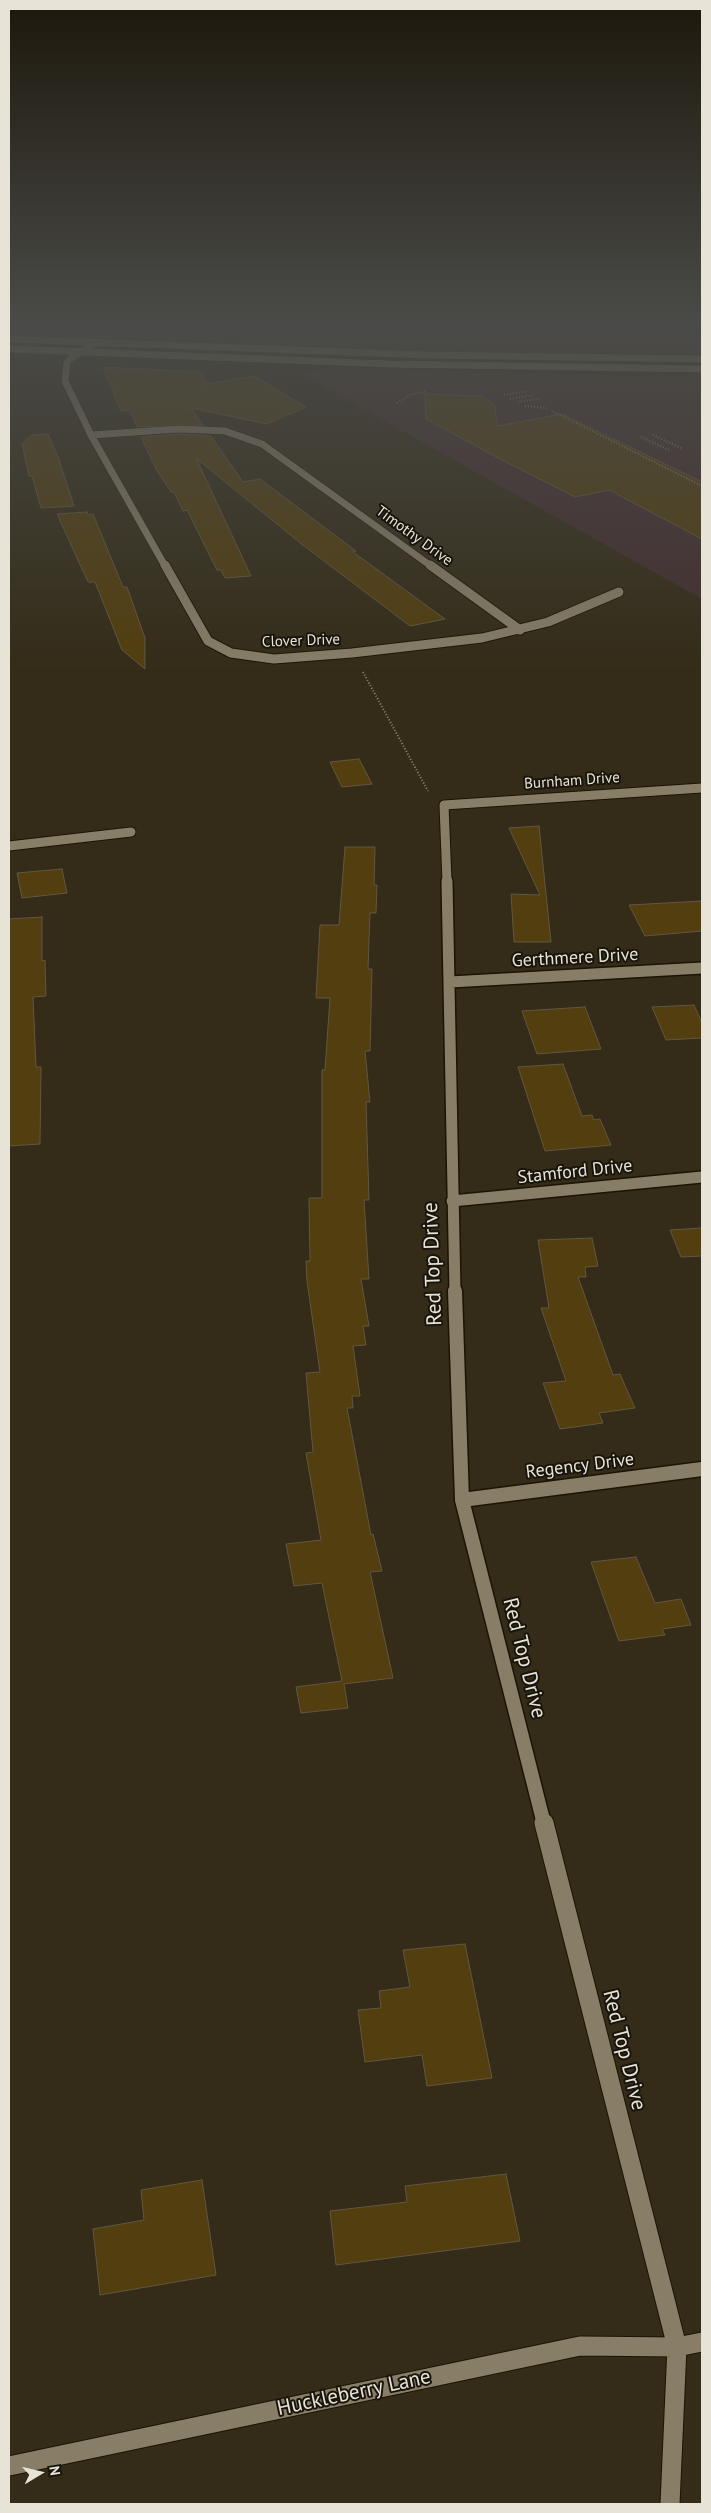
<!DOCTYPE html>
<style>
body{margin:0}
#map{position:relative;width:711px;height:2513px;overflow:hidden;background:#342c18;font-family:"PT Sans",sans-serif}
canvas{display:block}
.frame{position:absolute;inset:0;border:10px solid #e8e3d7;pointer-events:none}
.north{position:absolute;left:15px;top:2448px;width:50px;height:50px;-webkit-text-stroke:4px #19150c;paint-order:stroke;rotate:81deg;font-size:14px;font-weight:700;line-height:20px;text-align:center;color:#e8e3d7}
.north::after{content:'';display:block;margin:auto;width:18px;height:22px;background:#e8e3d7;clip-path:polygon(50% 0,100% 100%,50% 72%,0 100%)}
</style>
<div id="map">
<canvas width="711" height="2513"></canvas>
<div class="frame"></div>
<div class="north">N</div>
</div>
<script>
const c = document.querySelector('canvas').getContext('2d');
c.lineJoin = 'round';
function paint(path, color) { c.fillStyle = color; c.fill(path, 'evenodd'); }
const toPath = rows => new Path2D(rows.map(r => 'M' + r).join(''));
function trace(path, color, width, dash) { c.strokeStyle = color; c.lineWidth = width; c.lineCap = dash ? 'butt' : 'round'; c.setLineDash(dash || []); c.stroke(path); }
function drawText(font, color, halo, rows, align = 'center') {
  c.font = font + ' "PT Sans",sans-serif'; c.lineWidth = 4; c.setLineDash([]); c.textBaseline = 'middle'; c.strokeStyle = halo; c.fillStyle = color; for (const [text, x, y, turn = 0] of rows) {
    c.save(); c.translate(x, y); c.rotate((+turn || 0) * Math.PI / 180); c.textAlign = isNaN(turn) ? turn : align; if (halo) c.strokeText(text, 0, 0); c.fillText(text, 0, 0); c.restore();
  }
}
paint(toPath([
 [9,322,702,322,702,354,429,352,9,334],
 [332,367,637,376,702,375,702,599,299,373]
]), '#432e2f');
const building = toPath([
 [103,367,202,372,206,384,254,376,306,407,267,424,191,408,203,425,137,427,130,410,121,411,103,367],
 [425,394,480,396,494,404,498,426,562,414,702,482,702,539,609,490,575,497,504,461,426,419,425,394],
 [48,434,58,457,74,506,41,508,32,476,29,476,22,444,32,435,48,434],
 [179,434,211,436,243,482,260,479,356,551,353,552,445,619,410,626,299,542,196,458,251,576,225,578,221,570,217,570,187,510,183,511,174,492,171,492,156,469,141,437,179,434],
 [87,512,88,515,93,514,123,587,127,587,145,638,145,669,122,650,95,582,88,582,57,514,87,512],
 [359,759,372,784,342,787,330,762,359,759],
 [539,826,551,942,514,942,511,894,540,895,509,828,539,826],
 [345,847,375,847,374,885,377,885,376,913,370,913,368,969,372,969,370,1051,365,1051,370,1102,366,1102,369,1200,364,1200,369,1279,361,1279,369,1326,363,1326,366,1345,353,1346,360,1396,352,1396,353,1408,347,1408,371,1535,373,1534,382,1571,370,1572,393,1678,344,1684,348,1708,301,1713,296,1687,342,1681,322,1583,294,1586,286,1544,321,1540,306,1453,313,1452,306,1373,320,1372,307,1281,306,1261,310,1261,309,1198,322,1198,322,1070,325,1070,330,998,316,998,320,925,339,925,345,847],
 [62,869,67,893,22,898,17,873,62,869],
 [702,901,702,931,645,936,629,905,702,901],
 [42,917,42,961,45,960,46,996,33,997,36,1067,41,1067,40,1144,9,1146,9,919,42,917],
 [694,1005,702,1023,702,1038,666,1040,652,1007,694,1005],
 [585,1007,601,1049,537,1054,522,1011,585,1007],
 [563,1064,582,1116,592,1115,594,1120,600,1119,611,1145,545,1151,518,1067,563,1064],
 [702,1228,702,1256,681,1257,670,1230,702,1228],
 [592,1238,598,1266,585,1267,586,1277,578,1277,613,1375,620,1374,635,1408,599,1413,603,1423,560,1429,543,1383,566,1381,541,1308,549,1308,538,1240,592,1238],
 [636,1557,655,1603,681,1599,691,1625,662,1629,665,1635,619,1641,591,1562,636,1557],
 [465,1944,492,2078,427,2086,422,2055,365,2062,358,2010,381,2008,379,1991,410,1987,403,1950,465,1944],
 [506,2174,520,2241,336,2265,330,2211,407,2202,405,2186,506,2174],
 [202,2180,216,2275,100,2295,93,2229,144,2220,141,2190,202,2180]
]);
paint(building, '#523e0e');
trace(building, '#615742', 1);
const minorFar4 = toPath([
 [95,343,70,359,67,363,65,381,91,435,165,566],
 [91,435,179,429,225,431,262,444,431,566]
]);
const minorFar3 = toPath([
 [165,565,208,641,231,653,274,659,352,653,482,638,548,622,619,592],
 [430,565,520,630],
 [9,846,131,832],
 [447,882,444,805,702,788]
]);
const minorFar2 = toPath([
 [447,881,455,1292],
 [450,982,702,968],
 [452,1201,702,1177]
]);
const minorFar1 = toPath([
 [455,1291,462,1500,544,1824],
 [462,1500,702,1469]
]);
const minor = toPath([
 [544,1823,677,2347,670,2504],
 [9,2466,580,2346,677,2347,702,2342]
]);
const secondary = toPath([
 [9,339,425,355,702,359],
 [9,349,389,364,702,369]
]);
trace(minorFar4, '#1c1403', 8);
trace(minorFar3, '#1c1403', 11);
trace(minorFar2, '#1c1403', 14);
trace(minorFar1, '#1c1403', 17);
trace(minor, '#1c1403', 21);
trace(secondary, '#1c1403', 8);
trace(toPath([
 [504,395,528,391],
 [510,399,534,395],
 [518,402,541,398],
 [397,403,410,395,426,391],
 [525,406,547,408],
 [552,411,702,486],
 [653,435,681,448],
 [641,437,669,450],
 [363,672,428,791]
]), '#918a7a', 2, [1, 2]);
trace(minorFar4, '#887e68', 7);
trace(minorFar3, '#887e68', 9);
trace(minorFar2, '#887e68', 11);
trace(minorFar1, '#887e68', 14);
trace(minor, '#887e68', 19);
trace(secondary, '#887e68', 7);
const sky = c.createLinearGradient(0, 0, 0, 673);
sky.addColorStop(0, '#1d180d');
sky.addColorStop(0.48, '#4a4b48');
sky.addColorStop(1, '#4a4b4800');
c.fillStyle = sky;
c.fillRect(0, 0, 711, 673);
drawText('15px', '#e8e3d7', '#19150c', [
 ["Timothy Drive",414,536,36],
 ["Clover Drive",301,641,-2],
 ["Burnham Drive",572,781,-4]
]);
drawText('18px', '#e8e3d7', '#19150c', [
 ["Gerthmere Drive",575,958,-3],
 ["Stamford Drive",575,1172,-6],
 ["Regency Drive",580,1466,-7]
]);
drawText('21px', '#e8e3d7', '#19150c', [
 ["Red Top Drive",433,1264,-92],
 ["Red Top Drive",524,1658,76],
 ["Red Top Drive",624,2050,76],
 ["Huckleberry Lane",354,2393,-12]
]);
</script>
